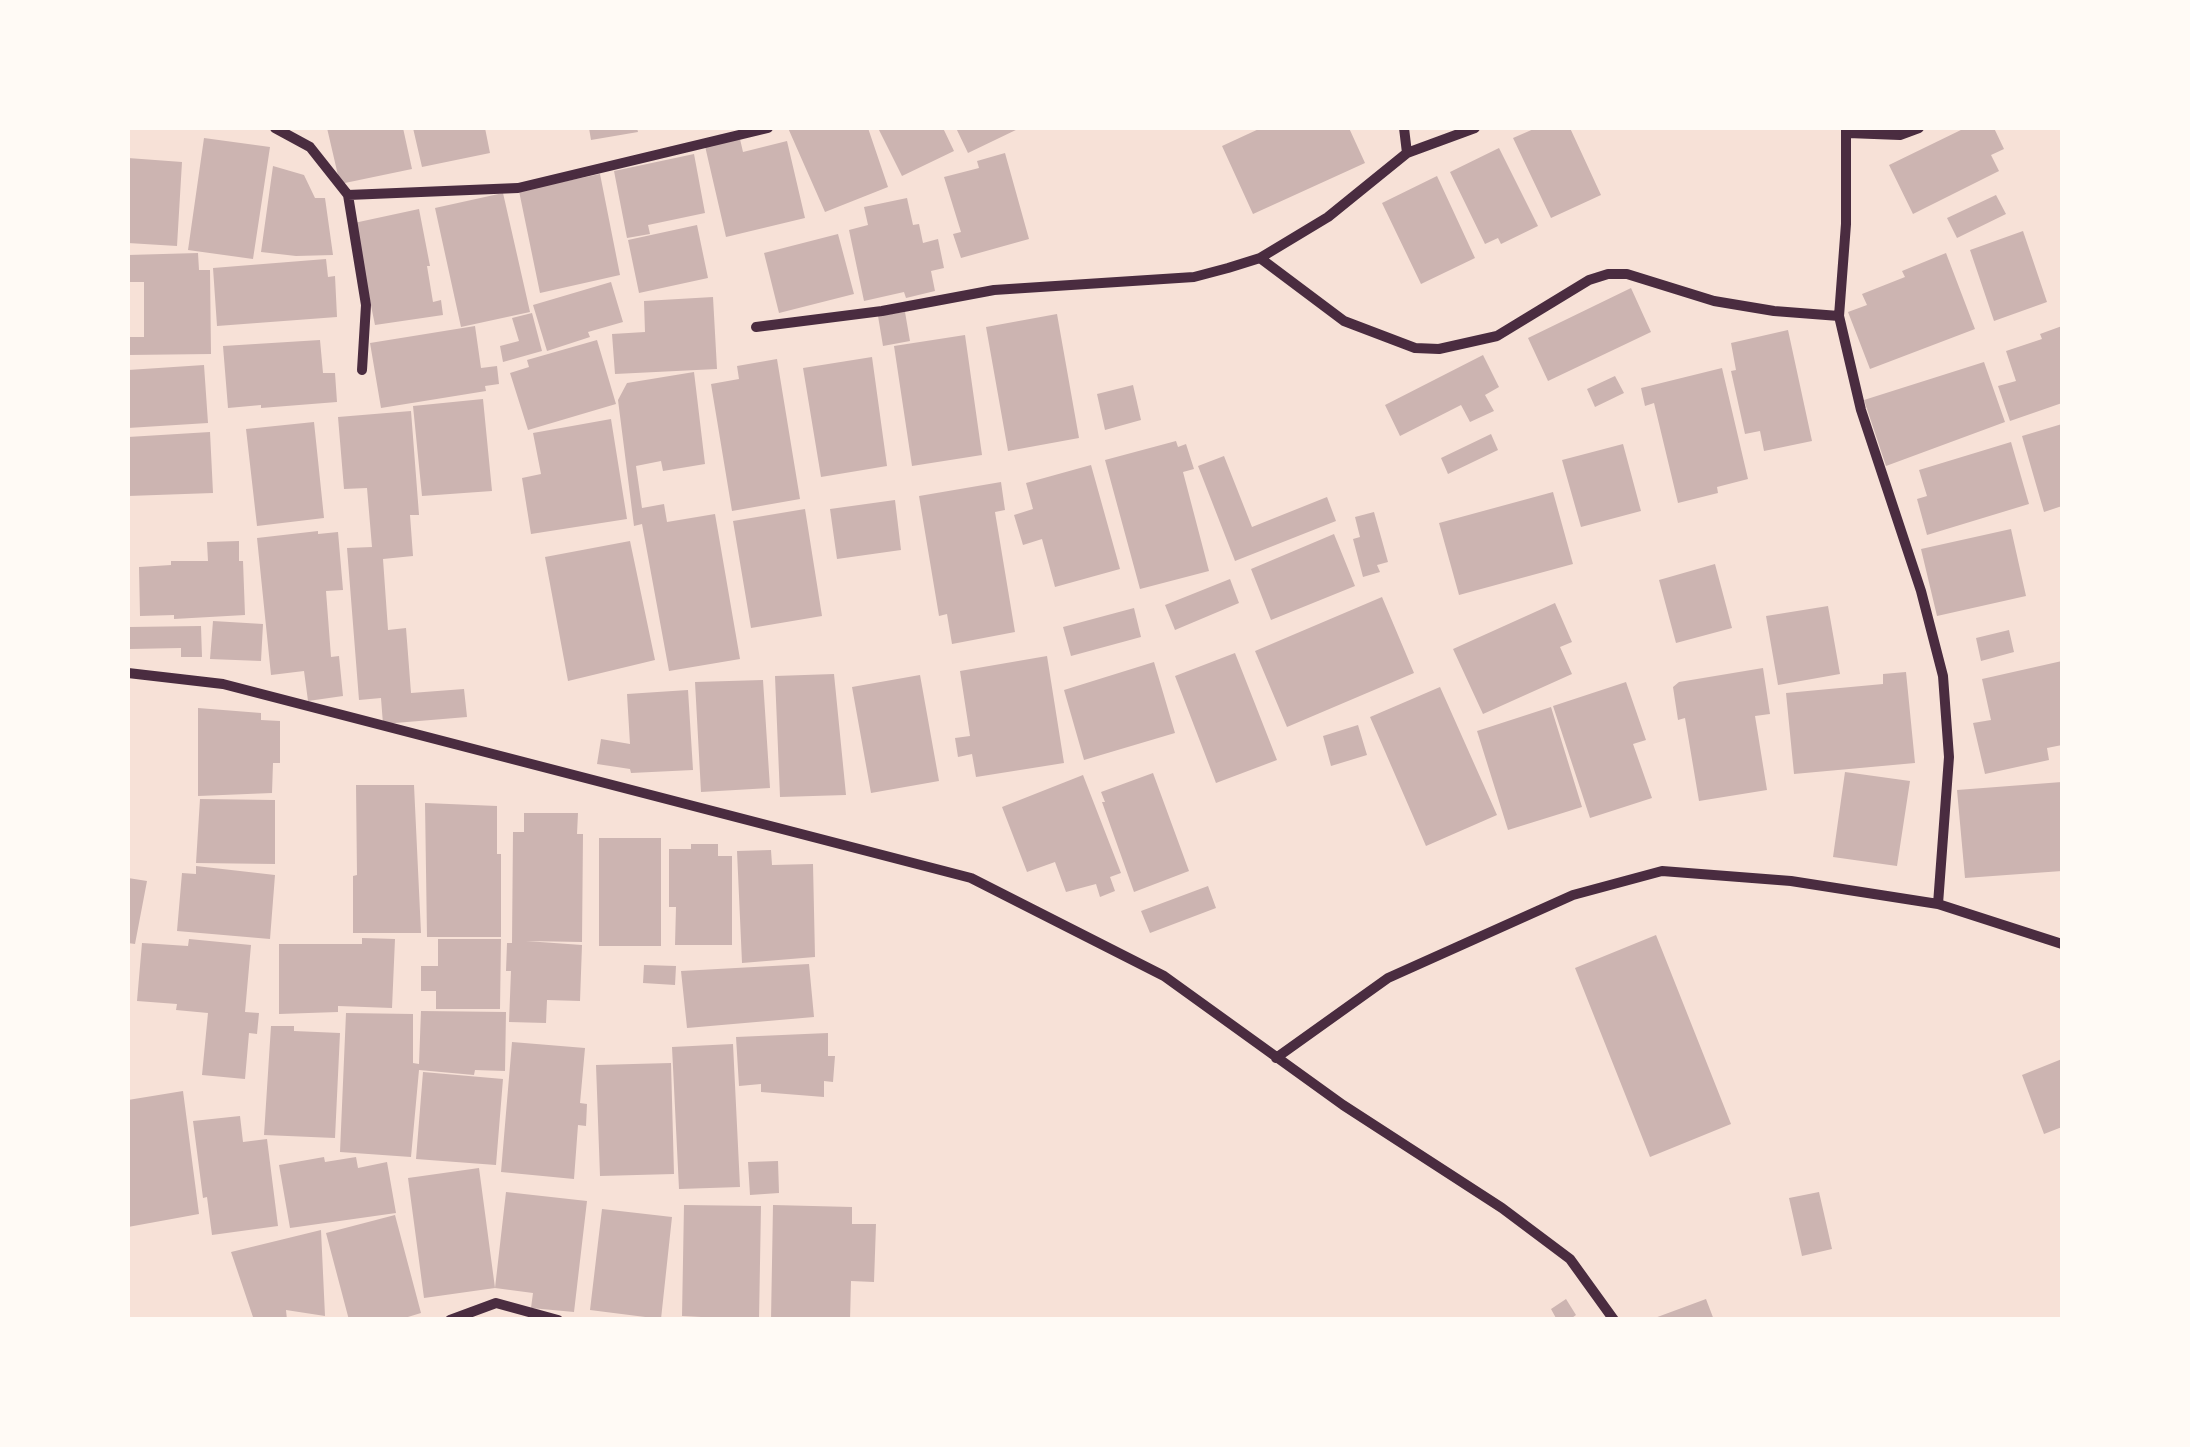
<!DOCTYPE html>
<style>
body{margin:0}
#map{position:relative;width:2190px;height:1447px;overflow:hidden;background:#f7e1d7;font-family:"Work Sans",sans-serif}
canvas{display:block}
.frame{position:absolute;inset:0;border:130px solid #fffaf5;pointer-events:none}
</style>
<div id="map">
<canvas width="2190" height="1447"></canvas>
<div class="frame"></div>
</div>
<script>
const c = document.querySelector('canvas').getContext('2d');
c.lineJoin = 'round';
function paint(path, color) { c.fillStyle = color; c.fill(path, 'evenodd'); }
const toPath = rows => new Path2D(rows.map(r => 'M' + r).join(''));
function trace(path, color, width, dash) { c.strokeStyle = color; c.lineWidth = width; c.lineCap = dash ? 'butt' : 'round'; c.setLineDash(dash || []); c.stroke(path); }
paint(toPath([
 [327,128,403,128,412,169,340,184],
 [413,128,485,128,490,153,422,167],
 [589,128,637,128,638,132,591,140],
 [788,128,868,128,888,187,825,212],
 [878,128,943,128,954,151,902,176],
 [956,128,1020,128,968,153],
 [1261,128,1349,128,1365,163,1253,214,1222,146],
 [1536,128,1570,128,1601,195,1551,218,1513,138],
 [1965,128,1994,128,2004,149,1991,155,1999,171,1913,214,1889,165],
 [204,138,270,147,253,259,188,250],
 [740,139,743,152,787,141,805,218,726,237,705,146],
 [1499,148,1538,226,1501,244,1498,238,1485,244,1450,172],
 [1005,153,1029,239,961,258,953,234,961,232,944,177,979,168,977,161],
 [694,154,705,213,648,225,650,234,627,238,614,171],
 [128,158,182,162,177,246,128,243],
 [273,166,304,175,315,198,325,198,333,255,296,256,261,252],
 [600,174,620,275,540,293,519,191],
 [1437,176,1475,258,1421,284,1382,203],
 [503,193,530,312,461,327,435,208],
 [1996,195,2006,214,1957,238,1947,218],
 [907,198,913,225,919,224,923,243,938,239,944,268,931,271,935,291,906,298,904,292,864,301,849,230,868,225,864,207],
 [419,209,430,266,427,266,433,302,441,300,443,315,375,325,354,223],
 [697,225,708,278,639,293,628,240],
 [2023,231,2047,302,1994,321,1970,250],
 [838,234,854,294,779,313,764,253],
 [198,253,199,270,210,270,211,354,128,355,128,337,144,337,144,282,128,282,128,255],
 [1946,253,1975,329,1870,369,1848,312,1867,305,1862,294,1905,277,1902,271],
 [326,259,328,277,335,276,337,317,217,326,213,268],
 [611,282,623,322,588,332,590,337,547,351,533,305],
 [1631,288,1651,332,1548,381,1528,338],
 [713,297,717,369,615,374,612,334,645,332,644,301],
 [905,312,910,341,883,346,878,316],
 [532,313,542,351,503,362,500,346,519,341,512,318],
 [1057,314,1079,438,1008,451,986,327],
 [475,326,481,368,497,366,499,384,485,386,486,391,381,408,370,343],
 [2062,326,2062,403,2010,421,1998,386,2016,381,2006,351,2042,339,2040,334],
 [1788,330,1812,441,1764,451,1760,431,1745,434,1731,371,1736,370,1731,343],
 [965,335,982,455,912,466,894,346],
 [320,340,323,373,335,373,337,402,261,408,261,405,228,408,223,346],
 [597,340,616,404,528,430,510,373,529,367,527,360],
 [1483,355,1499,387,1485,395,1494,411,1470,422,1461,405,1400,436,1385,405],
 [872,357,887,466,821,477,803,368],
 [777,359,800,499,732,511,711,384,739,379,737,366],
 [1984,362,2005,422,1886,466,1864,400],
 [204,365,208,423,128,428,128,370],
 [1722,368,1748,479,1717,487,1718,493,1678,503,1654,403,1645,406,1641,388],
 [694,372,705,464,663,471,661,461,636,466,642,508,664,504,667,522,715,514,740,659,669,671,642,524,634,526,618,400,627,383],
 [1615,376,1624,393,1595,407,1587,389],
 [1133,385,1141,420,1105,430,1097,394],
 [483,399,492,491,422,496,413,406],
 [411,411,419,515,410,515,413,556,383,559,388,630,406,628,411,693,464,689,467,717,383,724,381,698,359,700,347,548,372,547,367,488,344,489,338,417],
 [611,419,627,519,531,534,522,478,541,474,533,433],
 [314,422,324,518,257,526,246,429],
 [2062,424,2062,506,2044,512,2022,436],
 [210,432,213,493,128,496,128,437],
 [1491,434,1498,450,1448,474,1441,458],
 [1176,441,1178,447,1186,444,1194,469,1183,472,1209,571,1140,589,1105,460],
 [2011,442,2029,504,1927,535,1917,499,1927,496,1919,470],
 [1623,444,1641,511,1581,527,1562,460],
 [1224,456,1252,527,1327,497,1336,521,1235,561,1198,466],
 [1091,465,1120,569,1055,587,1042,539,1023,545,1014,515,1033,509,1026,483],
 [1001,482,1005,510,995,512,1015,632,952,644,947,614,939,616,919,496],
 [1553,492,1573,564,1459,595,1439,523],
 [895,500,901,550,837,559,830,509],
 [805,509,822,616,751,628,733,521],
 [1374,512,1388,562,1377,565,1380,572,1363,577,1353,539,1360,537,1355,517],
 [2011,529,2026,596,1937,616,1921,549],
 [318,531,318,534,338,532,343,590,326,591,331,657,339,656,343,696,308,701,304,671,271,675,257,538],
 [1334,534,1355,586,1271,620,1251,569],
 [239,541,239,561,243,561,245,615,174,619,174,615,140,616,139,567,171,565,171,561,208,561,207,542],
 [630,541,655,660,568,681,545,557],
 [1715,564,1732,628,1676,643,1659,580],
 [1230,579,1239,603,1175,630,1165,605],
 [1382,597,1414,673,1287,727,1255,651],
 [1555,603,1572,642,1560,647,1572,674,1483,714,1453,649],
 [1828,606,1840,674,1778,685,1766,616],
 [1134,608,1141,637,1071,656,1063,627],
 [213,621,263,624,261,661,210,659],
 [201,626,202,657,181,657,181,648,130,649,130,627],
 [2009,630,2014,652,1981,661,1976,638],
 [1235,653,1277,760,1216,783,1175,676],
 [1047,656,1064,763,976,777,972,754,958,757,955,738,970,736,960,671],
 [2062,661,2062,745,2047,748,2049,760,1985,774,1973,723,1991,720,1982,679],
 [1154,662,1175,733,1084,760,1064,690],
 [1763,668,1770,714,1755,716,1767,790,1699,801,1685,718,1678,720,1673,687,1679,682],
 [1906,672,1915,763,1794,774,1786,693,1883,684,1883,674],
 [834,674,846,795,780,797,775,676],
 [920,675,939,781,871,793,852,687],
 [763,680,770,788,701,792,695,682],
 [1626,682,1646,740,1633,744,1652,798,1590,818,1553,706],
 [1440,687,1497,815,1426,846,1370,717],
 [688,690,693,770,631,773,630,769,597,764,601,739,630,744,627,694],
 [1551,707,1582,807,1508,830,1477,731],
 [198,708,261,713,261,720,280,721,280,763,273,763,272,793,198,796],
 [1358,725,1367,755,1331,766,1323,736],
 [1845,772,1910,781,1897,866,1833,857],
 [1153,773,1189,871,1134,892,1102,802,1105,802,1101,792],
 [1083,775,1121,873,1110,877,1115,891,1100,897,1096,884,1066,892,1055,862,1027,872,1002,807],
 [2062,782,2062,871,1965,878,1957,790],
 [356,785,414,785,421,933,353,933,353,876,357,875],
 [200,799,275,800,275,864,196,863],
 [425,803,497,806,497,854,501,854,501,937,427,937],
 [524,813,578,813,577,834,583,834,582,942,526,941,582,945,580,1001,547,1000,546,1023,509,1022,511,971,506,971,507,943,512,943,513,832,524,832],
 [599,838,661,838,661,946,599,946],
 [691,844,718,844,718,856,732,856,732,945,675,945,676,907,669,907,669,849,691,849],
 [771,850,772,865,813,864,815,957,742,963,737,851],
 [196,866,275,875,270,939,177,931,182,873,196,874],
 [128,878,147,881,135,944,128,943],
 [1208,886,1216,908,1150,933,1141,911],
 [1656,935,1731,1124,1650,1157,1575,968],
 [362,938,395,939,392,1008,338,1006,338,1012,279,1014,279,944,362,944],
 [189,939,251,945,245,1012,259,1013,257,1034,249,1033,245,1079,202,1075,208,1013,176,1010,177,1004,137,1001,142,943,188,946],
 [438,939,501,939,500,1009,436,1009,436,991,421,991,421,966,438,966],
 [809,964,814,1017,687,1028,681,971],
 [644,965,676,966,675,985,643,983],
 [421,1011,506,1012,505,1071,475,1070,474,1075,419,1070,411,1157,340,1152,346,1013,413,1014,413,1063,419,1064],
 [271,1026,294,1026,294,1031,340,1033,335,1138,264,1135],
 [828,1033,828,1056,835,1056,833,1082,824,1081,824,1097,761,1092,761,1084,739,1086,736,1037],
 [512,1042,585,1048,580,1103,587,1104,586,1126,578,1125,574,1179,501,1172],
 [733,1044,740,1187,679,1189,672,1047],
 [2062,1059,2062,1127,2044,1134,2022,1075],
 [671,1063,674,1174,600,1176,596,1065],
 [423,1072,503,1079,496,1165,416,1159],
 [183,1091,199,1214,128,1227,128,1100],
 [240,1116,243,1142,267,1139,278,1226,212,1235,207,1197,203,1198,193,1121],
 [324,1157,325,1162,356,1157,358,1168,387,1162,396,1213,290,1228,279,1165],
 [778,1161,779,1193,750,1195,748,1162],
 [479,1168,495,1288,424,1298,408,1178],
 [506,1192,587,1201,574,1312,531,1308,533,1293,495,1288],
 [1819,1192,1832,1249,1802,1256,1789,1198],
 [684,1205,761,1206,759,1320,682,1316],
 [773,1205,852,1207,852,1224,876,1224,874,1282,851,1281,850,1320,771,1320],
 [602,1209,672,1217,661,1319,590,1310],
 [395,1215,421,1313,398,1320,349,1320,326,1233],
 [321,1230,325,1316,286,1310,287,1320,254,1320,231,1252],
 [1566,1299,1576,1315,1569,1320,1557,1320,1551,1309],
 [1706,1299,1714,1320,1652,1320,1652,1319]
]), '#ccb4b1');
trace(toPath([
 [275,128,310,147,348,195,518,188,768,128],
 [1404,128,1407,153],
 [1846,128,1846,224,1839,316,1861,410,1921,591,1943,676,1949,757,1938,904],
 [1848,133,1900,135,1919,128],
 [348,195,366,305,362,370],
 [1260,258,1344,321,1415,348,1439,349,1497,336,1589,280,1608,274,1627,274,1714,301,1774,311,1839,316],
 [756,327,882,311,994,290,1194,277,1228,268,1260,258,1328,217,1407,153,1475,128],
 [128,673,223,684,971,878,1164,976,1343,1105,1502,1208,1570,1259,1614,1320],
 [1276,1058,1388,978,1573,895,1662,871,1791,881,1938,904,2062,944],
 [450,1320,496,1303,558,1320]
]), '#4a2c40', 10);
</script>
